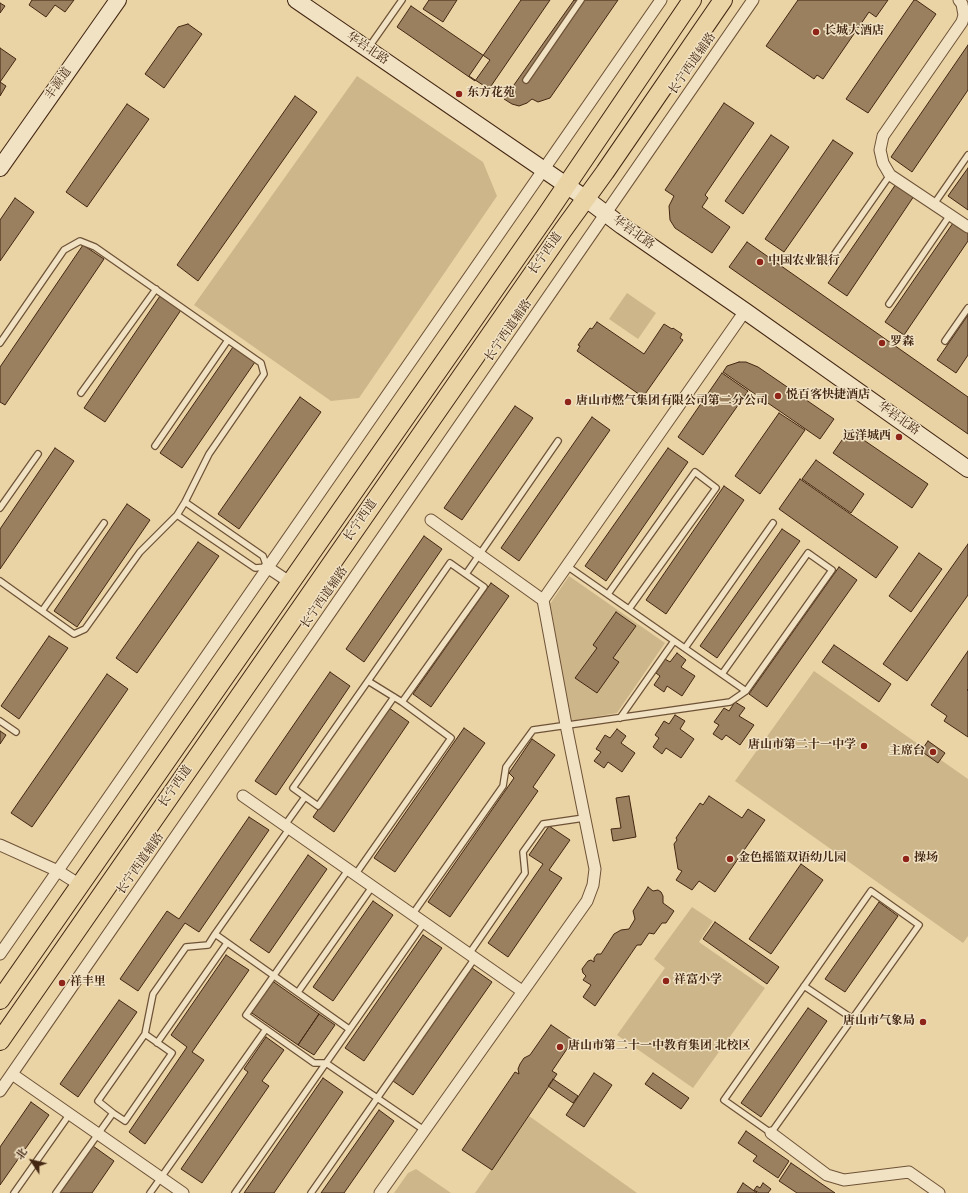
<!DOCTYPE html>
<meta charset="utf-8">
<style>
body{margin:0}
#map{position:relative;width:968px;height:1193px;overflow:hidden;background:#ead3a4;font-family:"IM FELL DW Pica","Noto Serif SC",serif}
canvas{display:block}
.north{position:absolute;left:12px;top:1141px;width:40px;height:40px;-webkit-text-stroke:3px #f1e2c4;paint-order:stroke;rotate:305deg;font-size:11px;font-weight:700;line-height:16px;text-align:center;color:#442713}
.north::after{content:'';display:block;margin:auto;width:14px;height:18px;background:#442713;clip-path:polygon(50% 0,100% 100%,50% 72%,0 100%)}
</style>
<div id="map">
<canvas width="968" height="1193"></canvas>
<div class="north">北</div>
</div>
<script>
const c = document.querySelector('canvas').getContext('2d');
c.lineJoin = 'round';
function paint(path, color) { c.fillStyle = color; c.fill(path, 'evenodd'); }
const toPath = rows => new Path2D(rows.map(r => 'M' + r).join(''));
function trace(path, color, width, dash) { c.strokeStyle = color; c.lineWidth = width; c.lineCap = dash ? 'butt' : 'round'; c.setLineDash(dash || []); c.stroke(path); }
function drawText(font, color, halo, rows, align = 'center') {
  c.font = font + ' "IM FELL DW Pica","Noto Serif SC",serif'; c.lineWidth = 3; c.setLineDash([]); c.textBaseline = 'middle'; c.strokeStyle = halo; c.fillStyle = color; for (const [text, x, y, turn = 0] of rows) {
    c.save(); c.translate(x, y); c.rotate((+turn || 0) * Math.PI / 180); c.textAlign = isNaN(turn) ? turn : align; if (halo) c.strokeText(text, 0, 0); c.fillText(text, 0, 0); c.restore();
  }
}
paint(toPath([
 [357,76,483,162,497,196,359,398,331,401,194,305],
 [627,293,656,313,638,339,609,319],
 [569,576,665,643,617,713,571,721,550,604],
 [814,671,968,779,968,936,963,943,735,781],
 [692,907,713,921,699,942,765,988,693,1088,617,1035,665,968,654,959],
 [529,1116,637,1193,475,1193],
 [416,1169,451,1193,394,1193,408,1173]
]), '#ceb68b');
const building = toPath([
 [32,0,74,0,65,12,55,5,46,17,29,5,32,0],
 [429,0,457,0,443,22,423,9,429,0],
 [521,0,550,0,489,89,469,76,521,0],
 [574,0,618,0,550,98,538,102,532,99,527,103,519,106,512,104,504,99,574,0],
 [798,0,888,0,876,17,869,12,823,79,817,75,814,79,766,46,798,0],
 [914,0,916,0,936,14,868,113,846,99,914,0],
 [0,3,5,6,0,13,0,3],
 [411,6,490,60,475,81,397,27,411,6],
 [188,24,202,34,164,88,145,74,178,27,188,24],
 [968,45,968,90,912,172,891,157,968,45],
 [0,48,16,59,0,82,6,86,0,96,0,48],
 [295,96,317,112,198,281,177,265,295,96],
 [724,103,754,123,705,195,708,198,702,207,730,227,712,253,675,228,670,220,669,206,674,196,665,190,724,103],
 [127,104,149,119,87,207,66,192,127,104],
 [771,135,789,147,743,214,725,201,771,135],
 [833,140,853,153,784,252,765,239,833,140],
 [968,168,968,210,948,196,968,168],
 [896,184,914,196,847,296,828,283,896,184],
 [15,198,34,212,0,261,0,220,15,198],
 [953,223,968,233,968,241,904,335,885,322,953,223],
 [747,242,968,397,968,434,729,267,747,242],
 [83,245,104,259,5,405,0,402,0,367,83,245],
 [160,296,181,310,105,422,84,408,160,296],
 [968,315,968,355,956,373,937,360,968,315],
 [597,322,644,354,664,324,672,329,673,328,682,334,680,338,683,340,643,397,577,351,580,346,578,345,590,328,592,329,597,322],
 [233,347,255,362,182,468,160,453,233,347],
 [739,362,746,362,758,367,834,419,820,439,723,372,727,366,739,362],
 [722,373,748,391,703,455,678,437,722,373],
 [300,397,321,412,239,529,218,514,300,397],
 [515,406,533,418,462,520,444,508,515,406],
 [779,413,805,430,760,494,735,476,779,413],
 [592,417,610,430,519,561,501,548,592,417],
 [849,430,928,484,912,508,833,453,849,430],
 [55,448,74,461,0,569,0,529,55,448],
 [668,448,688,462,606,581,585,566,668,448],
 [816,460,864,494,851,513,802,479,816,460],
 [800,479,898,547,876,578,779,509,800,479],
 [724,486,744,500,666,614,646,600,724,486],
 [127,504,150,520,77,627,54,611,127,504],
 [782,529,800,541,717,658,700,646,782,529],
 [424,536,442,549,364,662,346,649,424,536],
 [198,542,219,556,137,673,116,658,198,542],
 [968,544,968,595,907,681,883,664,968,544],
 [919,553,942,569,911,612,889,596,919,553],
 [839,567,857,580,767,707,749,694,839,567],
 [491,583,509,596,431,707,413,694,491,583],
 [616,612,636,626,613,658,619,662,597,693,575,678,597,648,593,645,616,612],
 [49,636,68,648,19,719,1,706,49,636],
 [834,645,891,684,879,702,822,662,834,645],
 [968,651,968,689,967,690,968,691,968,737,944,721,947,716,931,705,968,651],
 [677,653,686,660,681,667,695,676,682,696,667,686,664,692,654,685,660,676,656,673,665,659,670,662,677,653],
 [330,672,350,686,276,795,255,781,330,672],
 [107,674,128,689,32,827,11,813,107,674],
 [735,702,745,708,739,716,754,725,740,745,726,735,722,740,713,734,719,725,714,722,724,708,729,711,735,702],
 [389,708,409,722,334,832,313,817,389,708],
 [675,715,685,721,680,729,694,739,681,758,666,748,662,754,653,747,659,738,655,735,664,721,669,724,675,715],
 [464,728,485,743,395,872,374,858,464,728],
 [617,729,626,736,621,743,635,753,622,772,608,762,604,768,594,761,601,752,596,749,605,735,610,738,617,729],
 [0,731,6,735,0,744,0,731],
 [532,739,555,755,533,787,538,791,450,917,428,902,514,778,509,773,532,739],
 [928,741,945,753,938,763,921,751,928,741],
 [629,796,636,837,613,841,611,829,621,828,616,798,629,796],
 [709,796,742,818,748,809,765,820,715,892,699,881,692,890,676,880,682,871,678,869,674,844,677,840,676,838,700,803,703,805,709,796],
 [249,817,269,830,199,932,185,923,138,991,120,979,167,911,179,919,249,817],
 [549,826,570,840,549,870,562,878,508,957,488,943,543,864,529,855,549,826],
 [308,855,327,869,269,953,250,940,308,855],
 [801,864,823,880,771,954,749,939,801,864],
 [648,887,653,891,658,890,661,892,663,896,663,903,674,911,666,923,662,923,654,934,649,933,641,945,637,945,595,1006,583,997,591,985,583,980,586,976,583,973,582,969,588,961,591,960,594,962,594,958,597,954,601,954,614,934,621,930,629,929,635,919,633,911,648,887],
 [373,901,393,915,333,1001,313,987,373,901],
 [879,902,898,916,845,992,825,979,879,902],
 [715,922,779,967,767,984,703,939,715,922],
 [423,935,442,948,364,1061,345,1048,423,935],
 [226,955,249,970,192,1052,204,1060,145,1144,129,1132,187,1047,171,1035,226,955],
 [472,968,492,982,413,1095,393,1081,472,968],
 [271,980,319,1014,298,1045,249,1011,271,980],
 [119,1000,137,1012,78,1097,60,1084,119,1000],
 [808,1008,827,1021,761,1117,741,1103,808,1008],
 [319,1014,335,1025,314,1055,298,1045,319,1014],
 [551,1025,573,1040,552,1071,557,1074,492,1170,462,1150,515,1072,519,1074,518,1069,520,1064,524,1058,530,1055,551,1025],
 [266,1037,284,1050,262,1081,269,1086,202,1183,181,1169,248,1072,244,1069,266,1037],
 [594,1073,612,1085,584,1127,566,1115,594,1073],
 [653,1073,689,1098,681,1109,645,1084,653,1073],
 [323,1078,343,1092,274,1193,244,1193,323,1078],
 [553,1079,578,1096,573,1103,548,1086,553,1079],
 [31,1102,49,1115,0,1185,0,1147,31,1102],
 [379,1110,394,1121,344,1193,321,1193,379,1110],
 [746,1131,789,1161,778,1178,753,1161,757,1156,738,1143,746,1131],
 [93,1146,114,1161,92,1193,60,1193,93,1146],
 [791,1163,835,1193,797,1193,779,1181,791,1163],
 [743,1183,757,1193,737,1193,743,1183],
 [763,1183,771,1189,768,1193,759,1193,754,1190,757,1186,760,1188,763,1183]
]);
paint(building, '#9a805e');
trace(building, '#442713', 1);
const lane = toPath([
 [369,47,402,0],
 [526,80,581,0],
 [934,204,968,155],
 [829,262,890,175],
 [889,304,950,215],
 [945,341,968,308],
 [0,343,64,250,80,241,95,247,261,363,264,374,209,454,185,502,177,515,140,552,85,629,74,634,0,581],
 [81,393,156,289],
 [155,446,228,340],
 [0,508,38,454],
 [177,515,255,568,267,567,263,556,185,502],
 [567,566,746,691],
 [466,574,558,441],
 [608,594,695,472,716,488,629,609],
 [42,611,104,523],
 [685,648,773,523],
 [368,681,293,788,318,806,394,697],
 [620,718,674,641],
 [0,721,16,732],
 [285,825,305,797],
 [289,829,215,934,349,1029],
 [348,870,246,1015,314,1063,326,1063,424,923],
 [355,875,451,738,402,702,368,681,450,563,484,587,402,702],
 [871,891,919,925,771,1133,724,1100,871,891],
 [412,915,503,786,506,767,533,730,730,702,746,691,832,570,808,553,722,674],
 [469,954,525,873,523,852,543,824,584,818],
 [804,986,853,1019],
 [298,992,372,887],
 [157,1043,227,943],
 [113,1113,125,1121,172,1053,145,1034],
 [14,1193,69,1115],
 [56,1193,113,1113,98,1101,145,1034,153,994,186,947,208,945,215,934],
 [150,1193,266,1029],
 [235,1193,326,1063,424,1130],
 [311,1193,475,958]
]);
const street = toPath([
 [959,0,962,4,964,15,962,22,883,136,880,150,883,163,890,175,968,227],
 [267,567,291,583],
 [543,600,745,311],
 [243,796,522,991],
 [0,845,58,871,80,885],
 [0,954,661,0],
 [12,1074,183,1193],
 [0,1091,753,0],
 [771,1133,827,1175,844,1180,909,1172,939,1193],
 [380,1193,587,901,593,885,595,869,566,725,543,600,431,520]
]);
const secondary = toPath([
 [296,0,585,198,622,226,745,311,968,469],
 [0,168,118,0]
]);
const primary = toPath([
 [0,1000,545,217,692,0],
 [0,1041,563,230,605,172,723,0]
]);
trace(lane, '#6e5237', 8);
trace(street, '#6e5237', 13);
trace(secondary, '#442713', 18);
trace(primary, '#442713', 20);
trace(lane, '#f1e2c4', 5.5);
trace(street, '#f1e2c4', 11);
trace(secondary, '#f1e2c4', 16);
trace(primary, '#ead3a4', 18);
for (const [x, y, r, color] of [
 [816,32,4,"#8f2418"],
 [459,94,4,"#8f2418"],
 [760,262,4,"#8f2418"],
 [882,343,4,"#8f2418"],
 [778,396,4,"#8f2418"],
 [568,402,4,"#8f2418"],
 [899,437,4,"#8f2418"],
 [864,746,4,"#8f2418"],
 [933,752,4,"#8f2418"],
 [730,859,4,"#8f2418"],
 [906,859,4,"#8f2418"],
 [666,981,4,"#8f2418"],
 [62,983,4,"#8f2418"],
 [923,1022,4,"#8f2418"],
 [560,1047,4,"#8f2418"]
]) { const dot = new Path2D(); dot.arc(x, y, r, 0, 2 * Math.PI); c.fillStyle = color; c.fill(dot); trace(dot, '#f1e2c4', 1.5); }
drawText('bold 12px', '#442713', '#f1e2c4', [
 ["长城大酒店",824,32],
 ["东方花苑",467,94],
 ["中国农业银行",768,262],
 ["罗森",890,343],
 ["悦百客快捷酒店",786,396],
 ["唐山市燃气集团有限公司第二分公司",576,402],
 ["远洋城西",891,437,"right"],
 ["唐山市第二十一中学",856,746,"right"],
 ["主席台",925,752,"right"],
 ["金色摇篮双语幼儿园",738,859],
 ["操场",914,859],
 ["祥富小学",674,981],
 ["祥丰里",70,983],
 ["唐山市气象局",915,1022,"right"],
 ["唐山市第二十一中教育集团 北校区",568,1047]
], 'left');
drawText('12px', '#442713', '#f1e2c4', [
 ["华岩北路",367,49,34],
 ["长宁西道辅路",693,64,-55],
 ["丰源道",59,84,-55],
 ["华岩北路",633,233,36],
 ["长宁西道",546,254,-55],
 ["长宁西道辅路",509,331,-55],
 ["华岩北路",898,419,35],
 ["长宁西道",361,521,-55],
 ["长宁西道辅路",325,598,-55],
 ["长宁西道",176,787,-55],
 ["长宁西道辅路",141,864,-55]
]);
</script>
